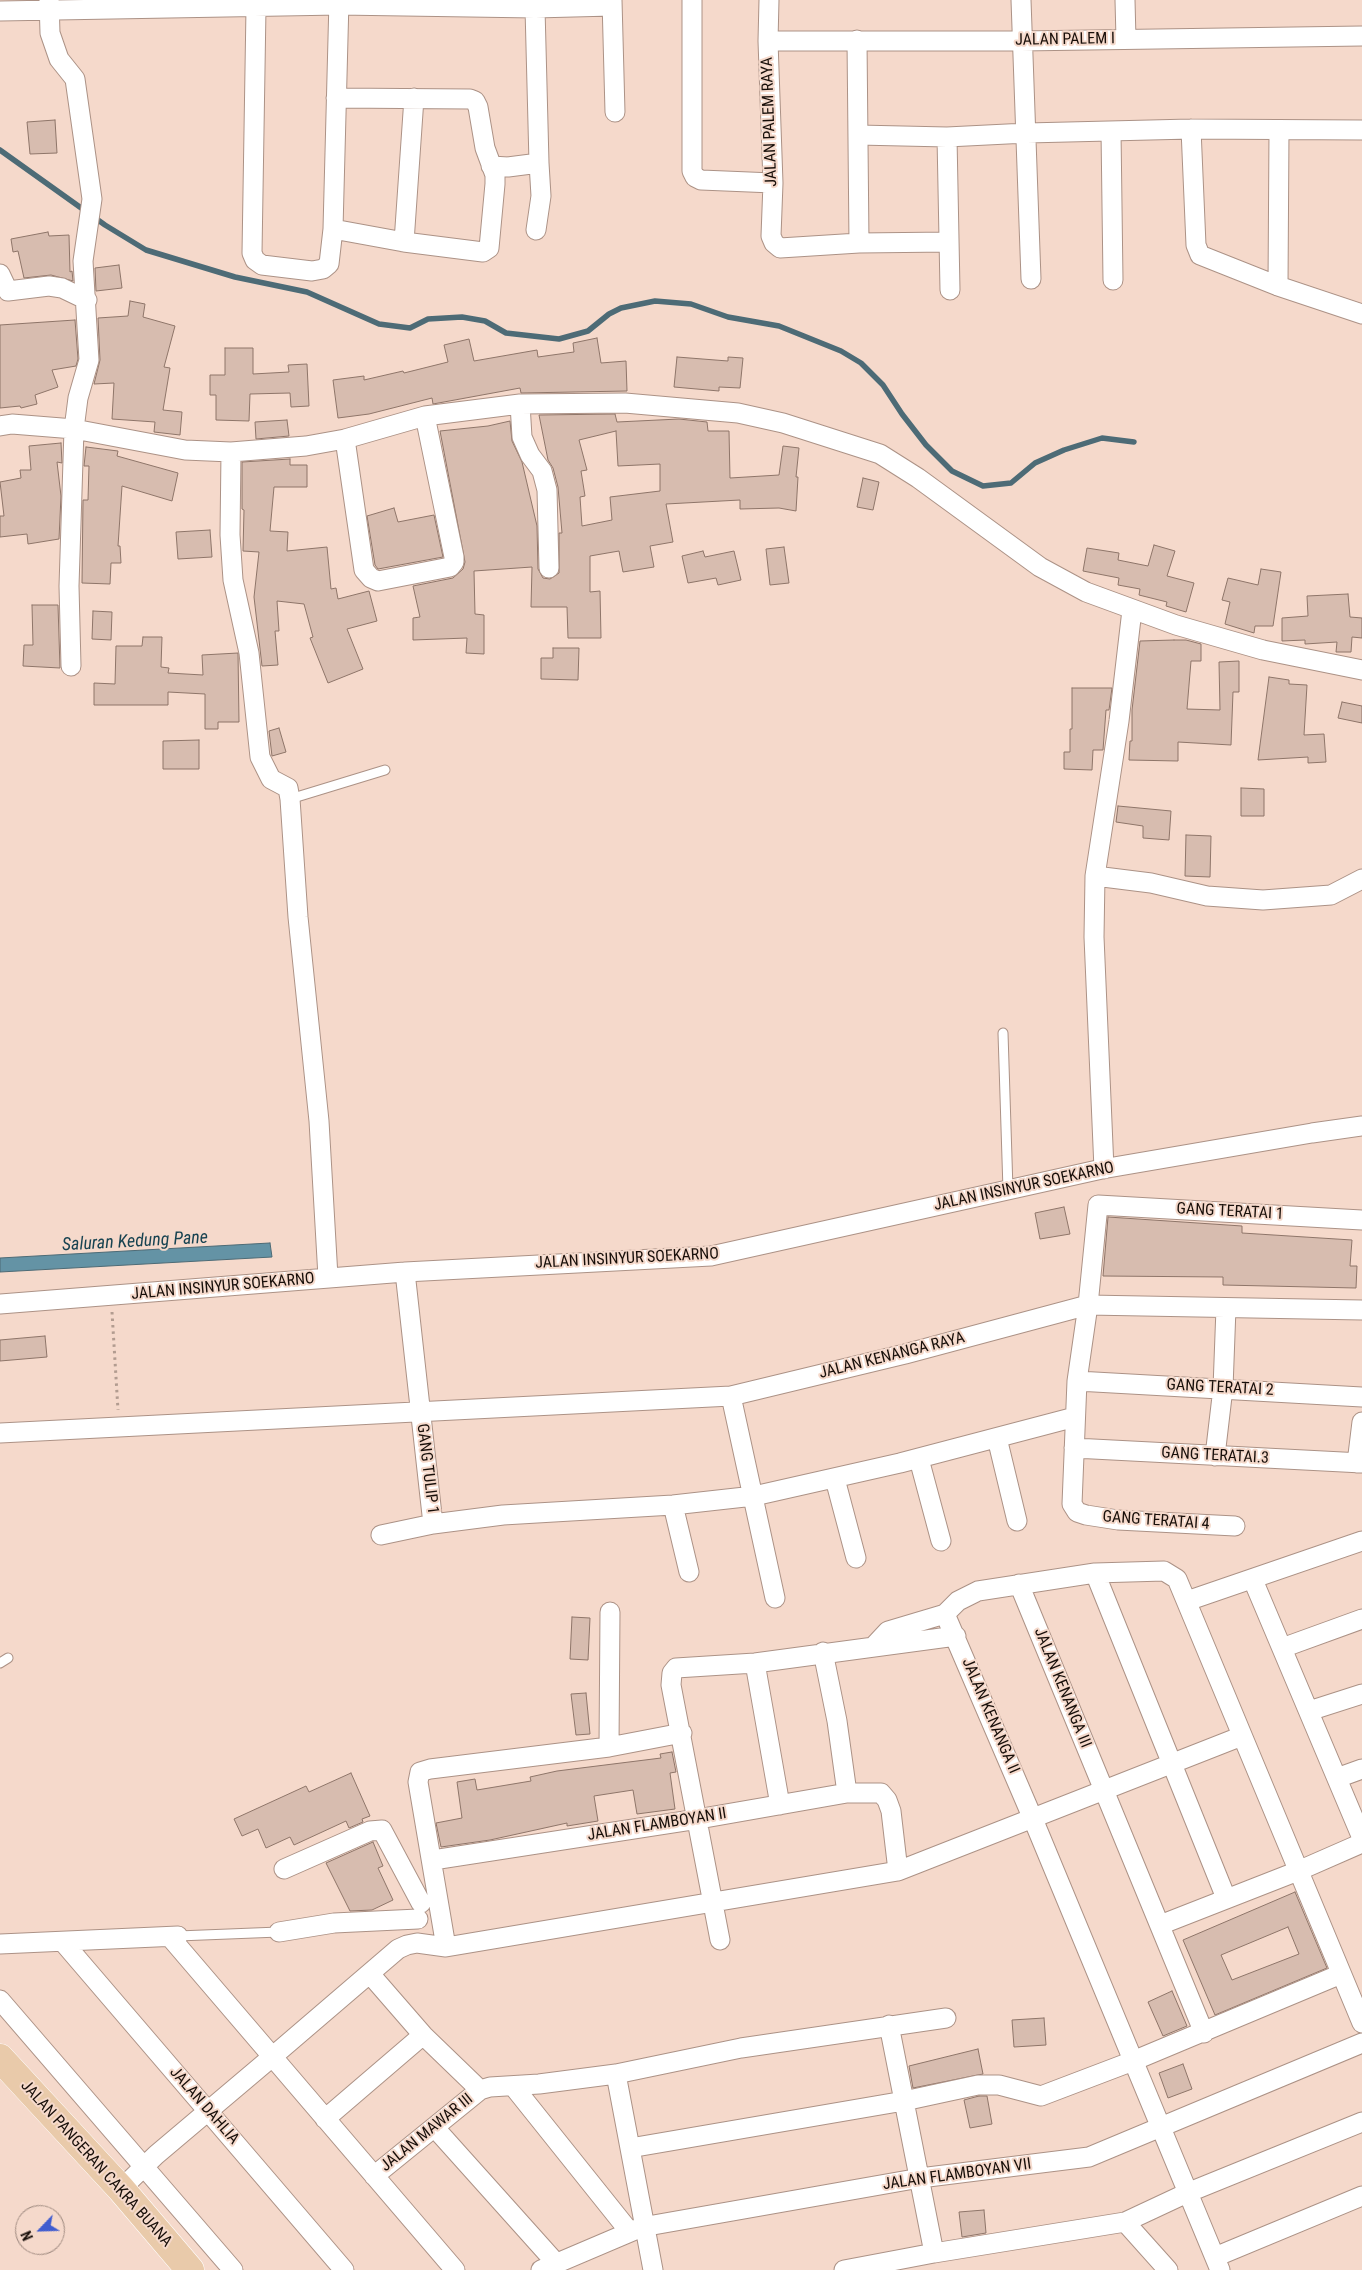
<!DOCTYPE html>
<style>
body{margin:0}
#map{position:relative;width:1362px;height:2270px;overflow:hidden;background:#f5d9cb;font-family:"Roboto Condensed",sans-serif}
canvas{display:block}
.north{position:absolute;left:15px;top:2205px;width:50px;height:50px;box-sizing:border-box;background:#f5d9cb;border:1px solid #9d887e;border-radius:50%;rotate:246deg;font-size:14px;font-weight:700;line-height:20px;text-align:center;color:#180f0a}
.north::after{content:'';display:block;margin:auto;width:18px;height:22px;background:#405ccf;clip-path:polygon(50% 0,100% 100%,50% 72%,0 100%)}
</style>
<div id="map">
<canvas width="1362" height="2270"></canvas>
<div class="north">N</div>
</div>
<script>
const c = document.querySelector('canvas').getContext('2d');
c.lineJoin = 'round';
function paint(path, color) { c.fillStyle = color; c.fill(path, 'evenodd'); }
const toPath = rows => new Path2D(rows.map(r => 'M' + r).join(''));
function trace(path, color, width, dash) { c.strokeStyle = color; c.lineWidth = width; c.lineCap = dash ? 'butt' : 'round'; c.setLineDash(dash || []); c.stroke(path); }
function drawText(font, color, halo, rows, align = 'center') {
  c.font = font + ' "Roboto Condensed",sans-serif'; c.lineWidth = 4; c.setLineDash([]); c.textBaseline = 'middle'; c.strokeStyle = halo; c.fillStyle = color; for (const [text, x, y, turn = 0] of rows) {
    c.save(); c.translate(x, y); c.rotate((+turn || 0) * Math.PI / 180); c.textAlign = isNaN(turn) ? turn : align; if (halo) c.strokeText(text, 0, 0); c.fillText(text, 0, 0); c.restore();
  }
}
const water = toPath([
 [270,1243,272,1257,0,1272,0,1258,270,1243]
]);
paint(water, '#6493a5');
trace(water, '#4d6b76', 1);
trace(toPath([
 [0,150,105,225,146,250,235,277,307,292,379,324,410,328,428,319,462,317,485,321,506,333,559,339,588,331,609,314,621,308,655,301,691,304,728,317,779,326,841,351,861,363,883,385,902,414,926,445,952,471,983,486,1011,483,1035,463,1064,450,1102,438,1134,442]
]), '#4d6b76', 5.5);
const building = toPath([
 [55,120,57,153,30,154,27,122,55,120],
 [48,232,49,236,69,235,70,272,72,271,73,281,51,275,24,278,18,251,13,252,11,239,48,232],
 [119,265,122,288,96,291,95,268,119,265],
 [130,301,145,304,143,317,175,326,164,367,170,368,163,410,182,412,180,435,154,432,155,422,112,419,114,383,94,384,100,360,98,318,128,316,130,301],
 [75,320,78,359,76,366,52,370,58,387,35,395,37,404,21,408,20,406,0,408,0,325,75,320],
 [597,338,601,363,626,361,627,391,521,393,520,388,433,404,432,398,369,414,338,418,333,380,364,376,364,380,403,371,404,373,448,362,444,345,469,339,474,361,537,350,538,357,574,352,573,343,597,338],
 [225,348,253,348,253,374,289,372,288,365,307,364,309,406,291,407,290,393,250,394,249,421,216,420,216,395,210,395,210,375,225,375,225,348],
 [677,357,728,361,728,357,743,358,740,388,719,387,719,391,674,387,677,357],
 [615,414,617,422,679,419,707,422,708,431,729,431,730,478,779,475,783,446,799,448,796,477,798,477,796,511,779,508,740,509,740,500,666,504,673,542,650,546,654,567,623,572,619,551,590,556,590,592,600,591,601,638,568,638,567,607,531,607,532,567,474,571,475,614,484,615,484,654,466,653,467,638,413,640,413,618,420,617,413,586,453,578,463,569,465,562,440,431,488,426,510,421,512,441,522,462,537,526,538,569,543,578,550,579,559,573,559,533,562,533,558,487,553,468,548,460,539,415,615,414],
 [616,431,618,466,660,464,660,491,610,497,612,520,582,526,580,497,585,496,581,471,587,470,579,440,616,431],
 [287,420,289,436,256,439,255,422,287,420],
 [61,443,62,463,57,462,61,496,59,539,28,544,27,534,0,537,0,516,4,516,0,482,21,478,20,470,31,470,29,446,61,443],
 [86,447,118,451,117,456,178,473,172,501,122,486,118,546,120,546,121,563,111,563,110,584,82,583,83,500,88,500,89,466,84,466,86,447],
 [290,459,290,465,307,465,307,487,274,487,270,531,288,532,287,551,327,547,331,589,336,588,338,599,369,591,377,621,347,629,363,669,328,683,310,638,313,637,304,604,277,601,279,631,275,631,278,665,262,666,254,597,259,552,243,551,244,510,242,509,242,462,290,459],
 [863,478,879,482,873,510,857,507,863,478],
 [394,508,398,522,434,515,443,557,378,569,375,565,367,516,394,508],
 [210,530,212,557,178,559,176,532,210,530],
 [1154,545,1175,551,1167,576,1194,583,1186,612,1166,606,1167,602,1139,595,1140,589,1118,585,1119,578,1083,571,1087,548,1119,553,1118,560,1148,566,1154,545],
 [784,547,789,583,770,585,766,549,784,547],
 [703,551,705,557,734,551,741,580,718,585,716,578,688,583,682,556,703,551],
 [1261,569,1281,572,1273,626,1255,626,1254,633,1225,624,1230,602,1222,600,1228,578,1258,585,1261,569],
 [1348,594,1350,617,1362,618,1362,638,1352,637,1351,652,1336,652,1337,642,1305,644,1305,640,1282,641,1282,618,1308,616,1307,596,1348,594],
 [32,605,58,605,60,668,23,666,24,645,33,645,32,605],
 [93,611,112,612,111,640,92,639,93,611],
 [143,637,162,637,161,667,169,668,168,673,203,675,202,655,238,653,239,722,218,722,218,729,205,729,205,694,168,692,168,705,94,705,94,683,115,684,116,646,142,646,143,637],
 [1174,640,1186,640,1201,644,1201,661,1191,661,1187,709,1220,710,1219,662,1239,661,1239,692,1233,692,1231,745,1178,742,1178,761,1129,760,1130,741,1132,741,1132,710,1140,641,1174,640],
 [553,648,579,648,578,680,541,679,541,658,553,658,553,648],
 [1269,677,1289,680,1289,684,1307,685,1304,735,1324,734,1326,762,1308,763,1308,757,1258,760,1269,677],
 [1072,688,1112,688,1109,710,1106,710,1103,750,1093,750,1092,770,1064,769,1064,752,1070,752,1070,729,1072,729,1072,688],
 [1342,702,1362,706,1362,723,1338,718,1342,702],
 [279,728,286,752,272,756,269,731,279,728],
 [199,740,199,769,163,769,163,741,199,740],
 [1241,788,1264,789,1264,816,1241,816,1241,788],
 [1118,806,1171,811,1169,840,1143,838,1143,826,1116,822,1118,806],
 [1186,835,1211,836,1210,877,1185,876,1186,835],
 [1064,1207,1070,1234,1040,1239,1035,1213,1064,1207],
 [1108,1217,1242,1226,1242,1233,1352,1240,1350,1266,1357,1266,1356,1288,1223,1285,1223,1277,1103,1276,1108,1217],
 [45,1336,47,1357,0,1361,0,1340,45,1336],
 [572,1617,590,1618,588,1660,570,1659,572,1617],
 [586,1693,590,1734,576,1735,571,1694,586,1693],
 [672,1752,676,1772,670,1773,675,1809,637,1814,633,1790,594,1796,598,1821,567,1826,567,1823,490,1840,441,1847,436,1823,462,1818,457,1782,475,1779,477,1790,531,1781,530,1777,557,1771,661,1758,660,1754,672,1752],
 [351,1773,370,1816,362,1819,363,1822,349,1828,346,1821,294,1845,290,1837,266,1848,258,1829,242,1836,234,1819,306,1786,309,1792,351,1773],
 [373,1842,383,1866,378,1868,393,1900,372,1910,350,1911,326,1863,373,1842],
 [1295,1892,1327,1968,1215,2015,1183,1940,1295,1892],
 [1288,1927,1299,1954,1232,1980,1221,1955,1288,1927],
 [1172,1991,1187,2026,1163,2036,1148,2002,1172,1991],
 [1044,2018,1046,2045,1014,2047,1012,2020,1044,2018],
 [978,2049,983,2074,913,2088,909,2066,978,2049],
 [1183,2064,1192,2089,1168,2098,1159,2073,1183,2064],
 [979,2096,987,2096,992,2124,970,2128,964,2100,979,2096],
 [984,2210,986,2233,962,2237,959,2212,984,2210]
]);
paint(building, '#d7bcaf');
trace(building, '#8e7569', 1);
const lane = toPath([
 [290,799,385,770],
 [1003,1033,1008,1190],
 [0,1663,8,1658],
 [178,1936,279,1932]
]);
const street = toPath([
 [49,0,50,33,59,59,75,79,92,199,83,261,89,360,78,398,74,429,69,586,71,666],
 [612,0,615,112],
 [692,0,692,171,695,177,701,180,773,183],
 [769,0,768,41,773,183,771,236,774,243,780,248,859,243,949,242],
 [1021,0,1031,279],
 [1125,0,1126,39],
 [256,8,252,253,255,260,262,265,312,271,323,269,329,264,333,229,339,0],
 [0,11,339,5,535,8,612,6],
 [857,40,859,243],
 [768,41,1021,41,1362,36],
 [1191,129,1196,245,1200,255,1278,286,1362,314],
 [1111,131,1113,280],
 [858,135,947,137,1027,133,1191,129,1362,130],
 [947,137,950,290],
 [491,166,508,167,539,163,535,8],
 [333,229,404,242,483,252,489,248,495,184,495,175,485,148,478,107,475,101,470,99,336,98],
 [536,230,541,196,539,163],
 [404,242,414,98],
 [0,274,8,291,49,286,62,288,87,300],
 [1278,286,1279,131],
 [520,404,522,437,530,455,542,471,547,490,549,568],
 [0,426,12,424,74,429,185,450,231,452,306,446,345,439,425,416,520,404,625,403,738,413,783,423,880,454,918,478,1040,567,1086,592,1176,625,1263,650,1362,670],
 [345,439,364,570,371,578,378,581,450,567,454,562,454,557,425,416],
 [231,452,230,535,233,580,249,653,260,757,271,779,288,788,290,799,298,917,319,1121,328,1277],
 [1095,876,1151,883,1207,896,1263,900,1331,895,1362,879],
 [1104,1169,1094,937,1095,876,1119,721,1132,610],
 [405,1272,433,1524],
 [0,1304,405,1272,711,1256,1102,1169,1312,1133,1362,1126],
 [1077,1381,1362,1397],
 [731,1396,775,1598],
 [0,1433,731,1396,905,1354,1088,1305,1362,1310],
 [997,1438,1017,1521],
 [1074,1448,1362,1463],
 [1215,1456,1223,1388,1226,1308],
 [919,1459,941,1541],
 [1357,1463,1362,1422],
 [835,1479,856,1558],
 [673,1505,689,1572],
 [1235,1526,1118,1520,1086,1515,1077,1512,1072,1504,1077,1381,1088,1305,1098,1205,1362,1220],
 [381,1535,433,1524,503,1515,673,1505,754,1496,900,1463,1075,1417],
 [1095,1573,1226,1898],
 [1253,1580,1362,1838],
 [1019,1584,1204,2033],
 [1187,1601,1362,1541],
 [945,1614,1033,1819,1220,2270],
 [874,1646,888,1631,945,1614,958,1601,978,1591,1095,1573,1164,1571,1177,1579,1362,2023],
 [1282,1648,1362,1619],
 [823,1652,837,1721,847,1793],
 [755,1663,780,1805],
 [1309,1711,1362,1694],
 [609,1747,610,1612],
 [1337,1778,1362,1769],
 [433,1860,698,1819,847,1793,881,1793,887,1800,891,1811,898,1871],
 [284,1869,370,1831,382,1830,421,1903],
 [1160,1925,1298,1871,1362,1843],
 [279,1932,334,1923,418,1919],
 [170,1937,455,2270],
 [720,1940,671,1685,672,1673,676,1668,755,1663,956,1636],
 [63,1942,344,2270],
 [0,1944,178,1936],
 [446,1947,418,1782,420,1772,430,1769,609,1747,682,1733],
 [370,1974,423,2035,480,2090],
 [0,2000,233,2270],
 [889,2025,934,2253],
 [616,2074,653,2270],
 [513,2086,629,2231],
 [325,2119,423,2035],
 [435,2128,556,2263],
 [630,2148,904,2101,978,2085,999,2085,1041,2096,1133,2061,1341,1974],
 [374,2176,480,2090,490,2087,539,2084,616,2074,741,2048,946,2018],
 [121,2189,156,2155,272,2057,398,1949,407,1945,417,1943,446,1947,898,1871,1242,1736],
 [1125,2222,1168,2270],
 [1215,2257,1362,2196],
 [541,2270,642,2227,920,2178,1089,2157,1362,2043],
 [844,2270,934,2253,1125,2222,1187,2193,1362,2122]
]);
const primary = toPath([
 [0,2058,121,2189,190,2270]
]);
trace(lane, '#ac9286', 11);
trace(street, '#ac9286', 21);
trace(primary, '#fff', 29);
trace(toPath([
 [112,1312,118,1410]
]), '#b29c90', 3, [2.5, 4]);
trace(lane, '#fff', 9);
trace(street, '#fff', 19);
trace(primary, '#e9caaa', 28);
drawText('16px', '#180f0a', '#f5d9cb', [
 ["JALAN PALEM I",1065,40,-1],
 ["JALAN PALEM RAYA",770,122,-92],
 ["JALAN INSINYUR SOEKARNO",1024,1187,-12],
 ["GANG TERATAI 1",1230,1212,3],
 ["JALAN INSINYUR SOEKARNO",627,1259,-3],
 ["JALAN INSINYUR SOEKARNO",223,1287,-5],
 ["JALAN KENANGA RAYA",892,1356,-14],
 ["GANG TERATAI 2",1220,1388,3],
 ["GANG TERATAI.3",1215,1456,3],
 ["GANG TULIP 1",427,1469,83],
 ["GANG TERATAI 4",1156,1521,4],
 ["JALAN KENANGA III",1062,1688,68],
 ["JALAN KENANGA II",990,1716,67],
 ["JALAN FLAMBOYAN II",657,1825,-9],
 ["JALAN DAHLIA",204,2106,49],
 ["JALAN MAWAR III",427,2133,-39],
 ["JALAN PANGERAN CAKRA BUANA",96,2164,48],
 ["JALAN FLAMBOYAN VII",957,2175,-8]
]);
drawText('italic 18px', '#184351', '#f5d9cb', [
 ["Saluran Kedung Pane",135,1242,-3]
]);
</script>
